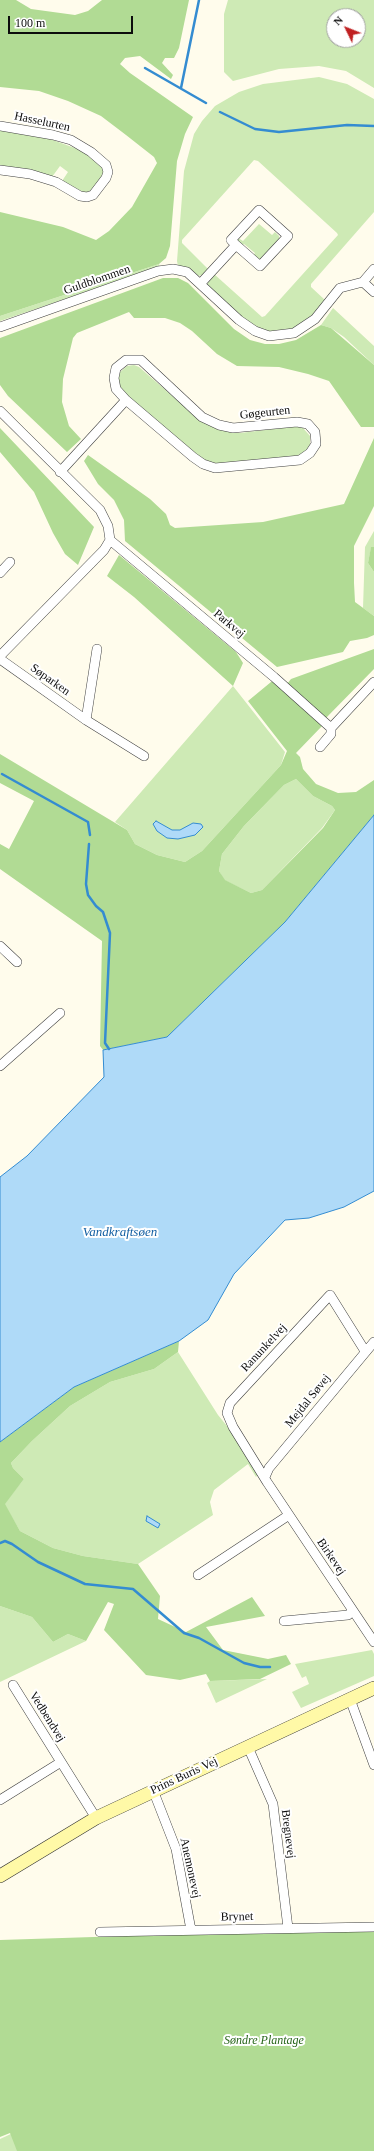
<!DOCTYPE html>
<meta charset="utf-8">
<style>
body{margin:0}
#map{position:relative;width:374px;height:2151px;overflow:hidden;background:#fffcec;font-family:Georgia,serif}
canvas{display:block}
.north{position:absolute;left:326px;top:8px;width:40px;height:40px;box-sizing:border-box;background:#fff;border:1px solid #9e9e9e;border-radius:50%;rotate:313deg;font-size:11px;font-weight:700;line-height:16px;text-align:center;color:#0d0d0d}
.north::after{content:'';display:block;margin:auto;width:14px;height:18px;background:#c02122;clip-path:polygon(50% 0,100% 100%,50% 72%,0 100%)}
.scale{position:absolute;left:8px;top:16px;width:125px;height:18px;box-sizing:border-box;border:2px solid #0d0d0d;border-top:0;padding-left:5px;font-size:12px;line-height:14px;white-space:nowrap;color:#0d0d0d;-webkit-text-stroke:3px #fff;paint-order:stroke}
</style>
<div id="map">
<canvas width="374" height="2151"></canvas>
<div class="north">N</div>
<div class="scale">100 m</div>
</div>
<script>
const c = document.querySelector('canvas').getContext('2d');
c.lineJoin = 'round';
function paint(path, color) { c.fillStyle = color; c.fill(path, 'evenodd'); }
const toPath = rows => new Path2D(rows.map(r => 'M' + r).join(''));
function trace(path, color, width, dash) { c.strokeStyle = color; c.lineWidth = width; c.lineCap = dash ? 'butt' : 'round'; c.setLineDash(dash || []); c.stroke(path); }
function drawText(font, color, halo, rows, align = 'center') {
  c.font = font + ' Georgia,serif'; c.lineWidth = 4; c.setLineDash([]); c.textBaseline = 'middle'; c.strokeStyle = halo; c.fillStyle = color; for (const [text, x, y, turn = 0] of rows) {
    c.save(); c.translate(x, y); c.rotate((+turn || 0) * Math.PI / 180); c.textAlign = isNaN(turn) ? turn : align; if (halo) c.strokeText(text, 0, 0); c.fillText(text, 0, 0); c.restore();
  }
}
paint(toPath([
 [228,0,374,0,374,88,346,71,319,66,279,69,233,81,224,72,224,14],
 [334,16,358,16,358,40,334,40],
 [319,77,347,84,374,99,374,212,311,284,311,287,325,300,311,316,296,328,289,331,267,332,255,329,208,287,207,284,214,274,262,317,265,316,338,235,337,233,258,161,254,160,182,240,182,243,208,269,203,275,197,276,178,266,177,261,184,171,194,134,202,121,215,106,239,92,263,84],
 [0,130,42,136,80,150,101,165,104,169,104,176,92,190,85,193,62,181,68,172,60,166,52,177,0,167],
 [259,224,272,235,275,232,279,236,279,241,262,259,257,259,253,256,255,253,244,244,242,246,238,242,238,238,243,241],
 [159,264,160,267,0,321,0,316],
 [333,308,374,346,374,365,344,337,331,328,321,325],
 [134,365,139,367,200,420,229,432,240,433,298,426,303,428,310,436,310,447,302,455,224,464,208,462,198,457,122,393,118,387,118,374,127,366],
 [374,531,374,547,371,548,368,563,374,572,374,616,363,608,365,547],
 [233,686,285,752,281,765,202,851,185,862,157,855,135,844,127,830,115,822],
 [296,779,313,796,332,806,335,810,322,828,262,890,251,893,224,880,219,871,222,854,244,826,284,785],
 [178,1352,218,1415,240,1442,259,1473,256,1477,248,1464,214,1490,210,1502,213,1515,138,1564,83,1556,53,1548,20,1531,4,1504,24,1479,13,1468,11,1463,32,1441,70,1406,110,1382,154,1369],
 [0,1606,32,1617,53,1642,68,1634,86,1641,0,1682],
 [372,1650,374,1654,374,1676,301,1708,292,1692,309,1684,306,1676,302,1678,295,1664],
 [267,1679,216,1703,207,1683,210,1681],
 [13,2133,44,2151,0,2151,0,2139]
]), '#ceeab5');
paint(toPath([
 [0,0,16,0,31,9,75,15,88,11,102,0,189,0,179,48,174,58,165,58,162,63,173,75,171,79,140,56,125,58,120,64,130,73,193,117,185,134,177,161,170,246,166,258,159,264,0,316,0,212,63,227,96,240,109,231,132,207,157,163,154,157,126,135,101,116,68,101,39,91,0,87],
 [163,278,178,278,188,283,234,329,250,340,265,344,279,344,296,340,321,325,331,328,374,365,374,427,361,427,329,381,308,374,279,367,237,366,217,354,192,331,180,323,165,318,134,318,129,312,77,333,73,338,63,379,62,402,69,426,81,439,67,452,8,396,0,385,0,338],
 [0,428,94,527,78,565,65,554,53,533,34,492,0,452],
 [374,438,374,506,354,546,354,583,355,602,374,616,374,635,367,638,350,641,343,652,277,667,125,541,124,520,114,500,98,484,84,461,88,455,150,499,166,514,170,525,175,528,263,522,344,504],
 [371,547,374,547,374,572,368,563],
 [119,555,236,652,243,663,233,686,134,597,107,576],
 [374,649,374,669,325,719,287,684,291,679],
 [271,682,276,682,323,725,296,753,300,757,303,769,316,784,338,793,356,792,374,780,374,815,285,922,167,1037,103,1050,100,1046,102,941,0,869,0,844,9,849,34,801,0,783,0,754,127,830,135,844,157,855,185,862,202,851,281,765,287,751,248,701],
 [296,779,313,796,332,806,335,810,323,828,262,890,251,893,225,880,219,871,222,854,244,826,284,785],
 [179,1341,178,1352,154,1369,110,1382,70,1406,32,1441,11,1463,13,1468,24,1479,5,1504,20,1531,53,1548,83,1556,138,1564,160,1596,158,1619,186,1632,252,1597,265,1616,206,1627,223,1650,268,1659,286,1655,291,1664,260,1679,210,1681,206,1674,180,1680,146,1675,104,1630,114,1604,108,1602,86,1641,68,1634,53,1642,32,1617,0,1606,0,1442,74,1387],
 [374,1928,374,2151,17,2151,10,2133,0,2137,0,1940]
]), '#b1db94');
const water = toPath([
 [374,815,374,1191,344,1207,309,1218,285,1220,234,1274,208,1320,179,1341,74,1387,0,1442,0,1177,27,1156,104,1077,103,1050,167,1037,285,922,374,815],
 [156,821,172,830,180,830,193,823,201,824,203,827,195,835,178,839,167,838,157,831,153,824,156,821],
 [147,1516,160,1524,158,1528,146,1521,147,1516]
]);
paint(water, '#afdaf8');
trace(water, '#348cd1', 1);
trace(toPath([
 [145,68,206,103],
 [181,88,199,0],
 [220,112,255,129,279,132,347,125,374,126],
 [2,774,88,822,90,835],
 [89,844,86,884,88,895,96,906,103,912,110,933,105,1043,109,1049],
 [0,1543,5,1541,12,1544,38,1562,85,1584,133,1589,184,1633,199,1638,244,1663,260,1667,270,1667]
]), '#348cd1', 2.5);
const street = toPath([
 [0,126,53,135,71,140,91,152,106,165,108,172,106,178,93,195,87,197,80,196,56,182,30,174,0,170],
 [363,282,374,292],
 [201,283,236,245,260,266,288,236,259,210,231,240,236,245],
 [0,327,158,271,173,269,187,272,239,320,255,331,269,336,294,333,315,319,340,288,363,282,374,269],
 [0,411,100,510,108,526,110,540,104,550,0,656],
 [60,472,126,400,116,389,114,378,116,368,126,360,141,360,202,417,219,425,233,428,297,422,308,424,315,432,316,444,310,453,300,460,215,468,203,464,193,457,126,400],
 [110,540,274,677,331,728],
 [0,573,10,562],
 [0,659,86,720,144,756],
 [86,720,97,649],
 [320,747,331,734,331,728,374,682],
 [0,946,17,962],
 [0,1066,60,1013],
 [365,1351,330,1295,230,1403,227,1413,233,1427,267,1482,374,1642],
 [265,1477,269,1468,374,1342],
 [198,1575,289,1515],
 [284,1621,348,1615,353,1611],
 [13,1685,96,1818],
 [350,1699,374,1765],
 [248,1747,273,1804,288,1928],
 [153,1790,176,1849,191,1930],
 [0,1800,61,1762],
 [100,1932,374,1927]
]);
const secondary = toPath([
 [0,1876,96,1818,374,1688]
]);
trace(street, '#404040', 10);
trace(secondary, '#2f2f2f', 14);
trace(street, '#fff', 9);
trace(secondary, '#fff9a7', 13);
drawText('12px', '#0d0d0d', '#fff', [
 ["Hasselurten",42,122,12],
 ["Guldblommen",97,280,-19],
 ["Gøgeurten",265,413,-6],
 ["Parkvej",229,624,40],
 ["Søparken",50,680,35],
 ["Ranunkelvej",264,1348,-47],
 ["Mejdal Søvej",308,1401,-51],
 ["Birkevej",331,1557,56],
 ["Vedbendvej",47,1717,58],
 ["Prins Buris Vej",184,1776,-25],
 ["Bregnevej",288,1834,83],
 ["Anemonevej",190,1868,78],
 ["Brynet",237,1917,-1]
]);
drawText('italic 12px', '#28661b', '#fff', [
 ["Søndre Plantage",264,2041]
]);
drawText('italic 13px', '#125ea2', '#fff', [
 ["Vandkraftsøen",120,1233]
]);
</script>
